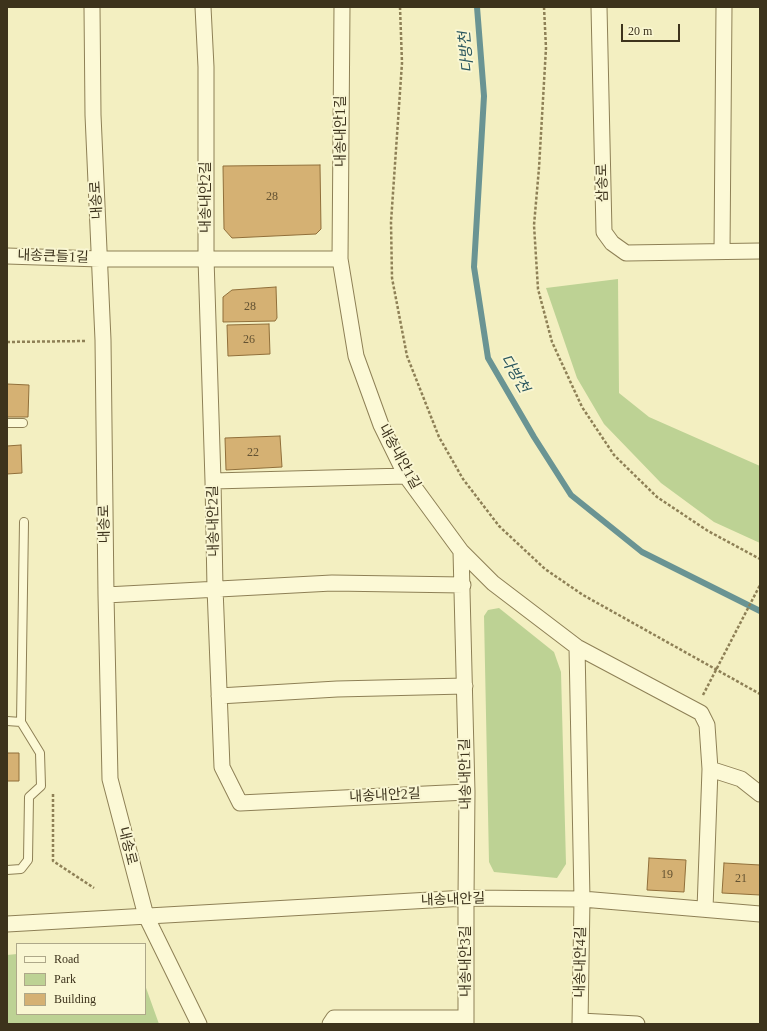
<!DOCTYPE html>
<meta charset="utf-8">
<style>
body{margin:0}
#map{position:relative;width:767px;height:1031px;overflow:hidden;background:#f3efc1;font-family:"Times New Roman",serif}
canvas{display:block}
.frame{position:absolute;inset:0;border:8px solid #3d331c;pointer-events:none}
.legend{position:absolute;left:16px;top:943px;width:130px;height:72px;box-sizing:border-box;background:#f9f6d2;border:1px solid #aea889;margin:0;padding:5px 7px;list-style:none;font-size:12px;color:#3d331c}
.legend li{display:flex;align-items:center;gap:8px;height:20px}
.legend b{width:20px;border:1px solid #aea889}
.scale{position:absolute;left:621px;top:24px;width:59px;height:18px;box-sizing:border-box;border:2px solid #3d331c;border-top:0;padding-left:5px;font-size:12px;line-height:14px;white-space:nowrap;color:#3d331c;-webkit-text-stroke:3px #f9f6d2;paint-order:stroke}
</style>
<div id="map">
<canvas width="767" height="1031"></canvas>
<div class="frame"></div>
<ul class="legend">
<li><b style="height:5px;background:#fcf9d6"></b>Road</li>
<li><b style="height:11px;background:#bdd294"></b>Park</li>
<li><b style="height:11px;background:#d5b173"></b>Building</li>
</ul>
<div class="scale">20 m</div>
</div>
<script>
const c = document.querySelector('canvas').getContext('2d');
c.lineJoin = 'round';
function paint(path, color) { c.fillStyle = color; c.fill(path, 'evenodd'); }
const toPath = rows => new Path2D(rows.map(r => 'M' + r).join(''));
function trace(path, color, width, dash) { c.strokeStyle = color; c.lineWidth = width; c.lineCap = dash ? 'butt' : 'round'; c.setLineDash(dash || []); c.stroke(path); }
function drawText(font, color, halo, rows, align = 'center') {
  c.font = font + ' "Times New Roman","Noto Sans KR",serif'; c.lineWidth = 4; c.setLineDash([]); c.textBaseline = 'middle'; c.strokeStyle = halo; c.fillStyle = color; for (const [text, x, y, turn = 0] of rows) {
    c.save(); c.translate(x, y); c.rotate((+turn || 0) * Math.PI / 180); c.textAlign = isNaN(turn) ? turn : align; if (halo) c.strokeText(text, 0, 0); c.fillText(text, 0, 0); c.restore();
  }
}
paint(toPath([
 [618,279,619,393,649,417,760,466,760,543,714,522,661,483,604,424,577,378,546,288],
 [499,608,554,652,561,672,566,864,557,878,494,872,489,862,484,616,488,610],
 [17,954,17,1014,145,1014,145,985,159,1024,7,1024,7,955]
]), '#bdd294');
trace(toPath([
 [477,7,484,96,474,267,488,358,534,437,571,495,642,552,760,611]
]), '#6a9493', 6);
const building = toPath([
 [320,165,321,229,316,234,232,238,224,229,223,166,320,165],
 [276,287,277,318,275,321,223,322,223,297,232,290,276,287],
 [269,324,270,354,228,356,227,325,269,324],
 [7,384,29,385,28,417,7,417,7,384],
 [280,436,282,467,226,470,225,438,280,436],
 [21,445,22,473,7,474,7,446,21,445],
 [7,753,19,753,19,781,7,781,7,753],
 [649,858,686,860,684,892,647,890,649,858],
 [724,863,760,865,760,895,722,893,724,863]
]);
paint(building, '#d5b173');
trace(building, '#906f3a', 1);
const lane = toPath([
 [7,423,23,423],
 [7,721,21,722],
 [7,870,21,869,28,860,29,797,41,786,40,753,21,722,24,522]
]);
const street = toPath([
 [92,7,93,115,103,340,106,595,110,779,146,916,199,1024],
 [203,7,206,67,206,258,213,481,215,588,222,767,240,803,467,792],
 [342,7,340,259,356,356,381,425,406,476,461,551,467,792,466,898,466,1024],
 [599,7,604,232,612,243,626,253,760,251],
 [722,251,724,7],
 [7,256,100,259,340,259],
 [213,481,406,476],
 [461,551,493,583,577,647,701,713,707,725,710,769,741,779,760,794],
 [106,595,332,583,463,585],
 [577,647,582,899,580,1024],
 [219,696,337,689,465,686],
 [705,909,710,769],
 [7,924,466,898,582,899,760,914],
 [580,1021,637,1024],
 [330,1024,334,1018,466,1018]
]);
trace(lane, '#8e8056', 10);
trace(street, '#8e8056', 17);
trace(toPath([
 [400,7,402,63,391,222,392,278,407,356,439,437,463,479,499,526,545,569,583,595,760,694],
 [544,7,546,48,539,168,534,225,538,289,552,342,582,407,614,455,657,497,708,531,760,559],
 [7,342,86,341],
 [703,695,760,585],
 [53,794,53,861,94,888]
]), '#8e8056', 2.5, [3, 2]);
trace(lane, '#fcf9d6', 8);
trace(street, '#fcf9d6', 15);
drawText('12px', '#635232', null, [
 ["28",272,197],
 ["28",250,307],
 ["26",249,340],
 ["22",253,453],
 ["19",667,875],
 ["21",741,879]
]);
drawText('14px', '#3d331c', '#f9f6d2', [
 ["내송내안1길",341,131,-90],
 ["삼송로",603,183,-91],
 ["내송내안2길",206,197,-90],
 ["내송로",97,200,-93],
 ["내송큰들1길",53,257,2],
 ["내송내안1길",399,457,61],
 ["내송내안2길",214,521,-91],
 ["내송로",105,524,-91],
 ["내송내안1길",466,774,-91],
 ["내송내안2길",385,796,-3],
 ["내송로",127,846,76],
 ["내송내안길",453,900,-2],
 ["내송내안3길",466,961,-90],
 ["내송내안4길",581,962,-89]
]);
drawText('italic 15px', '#2a565e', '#f9f6d2', [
 ["다방천",467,52,-95],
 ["다방천",514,374,59]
]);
</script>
